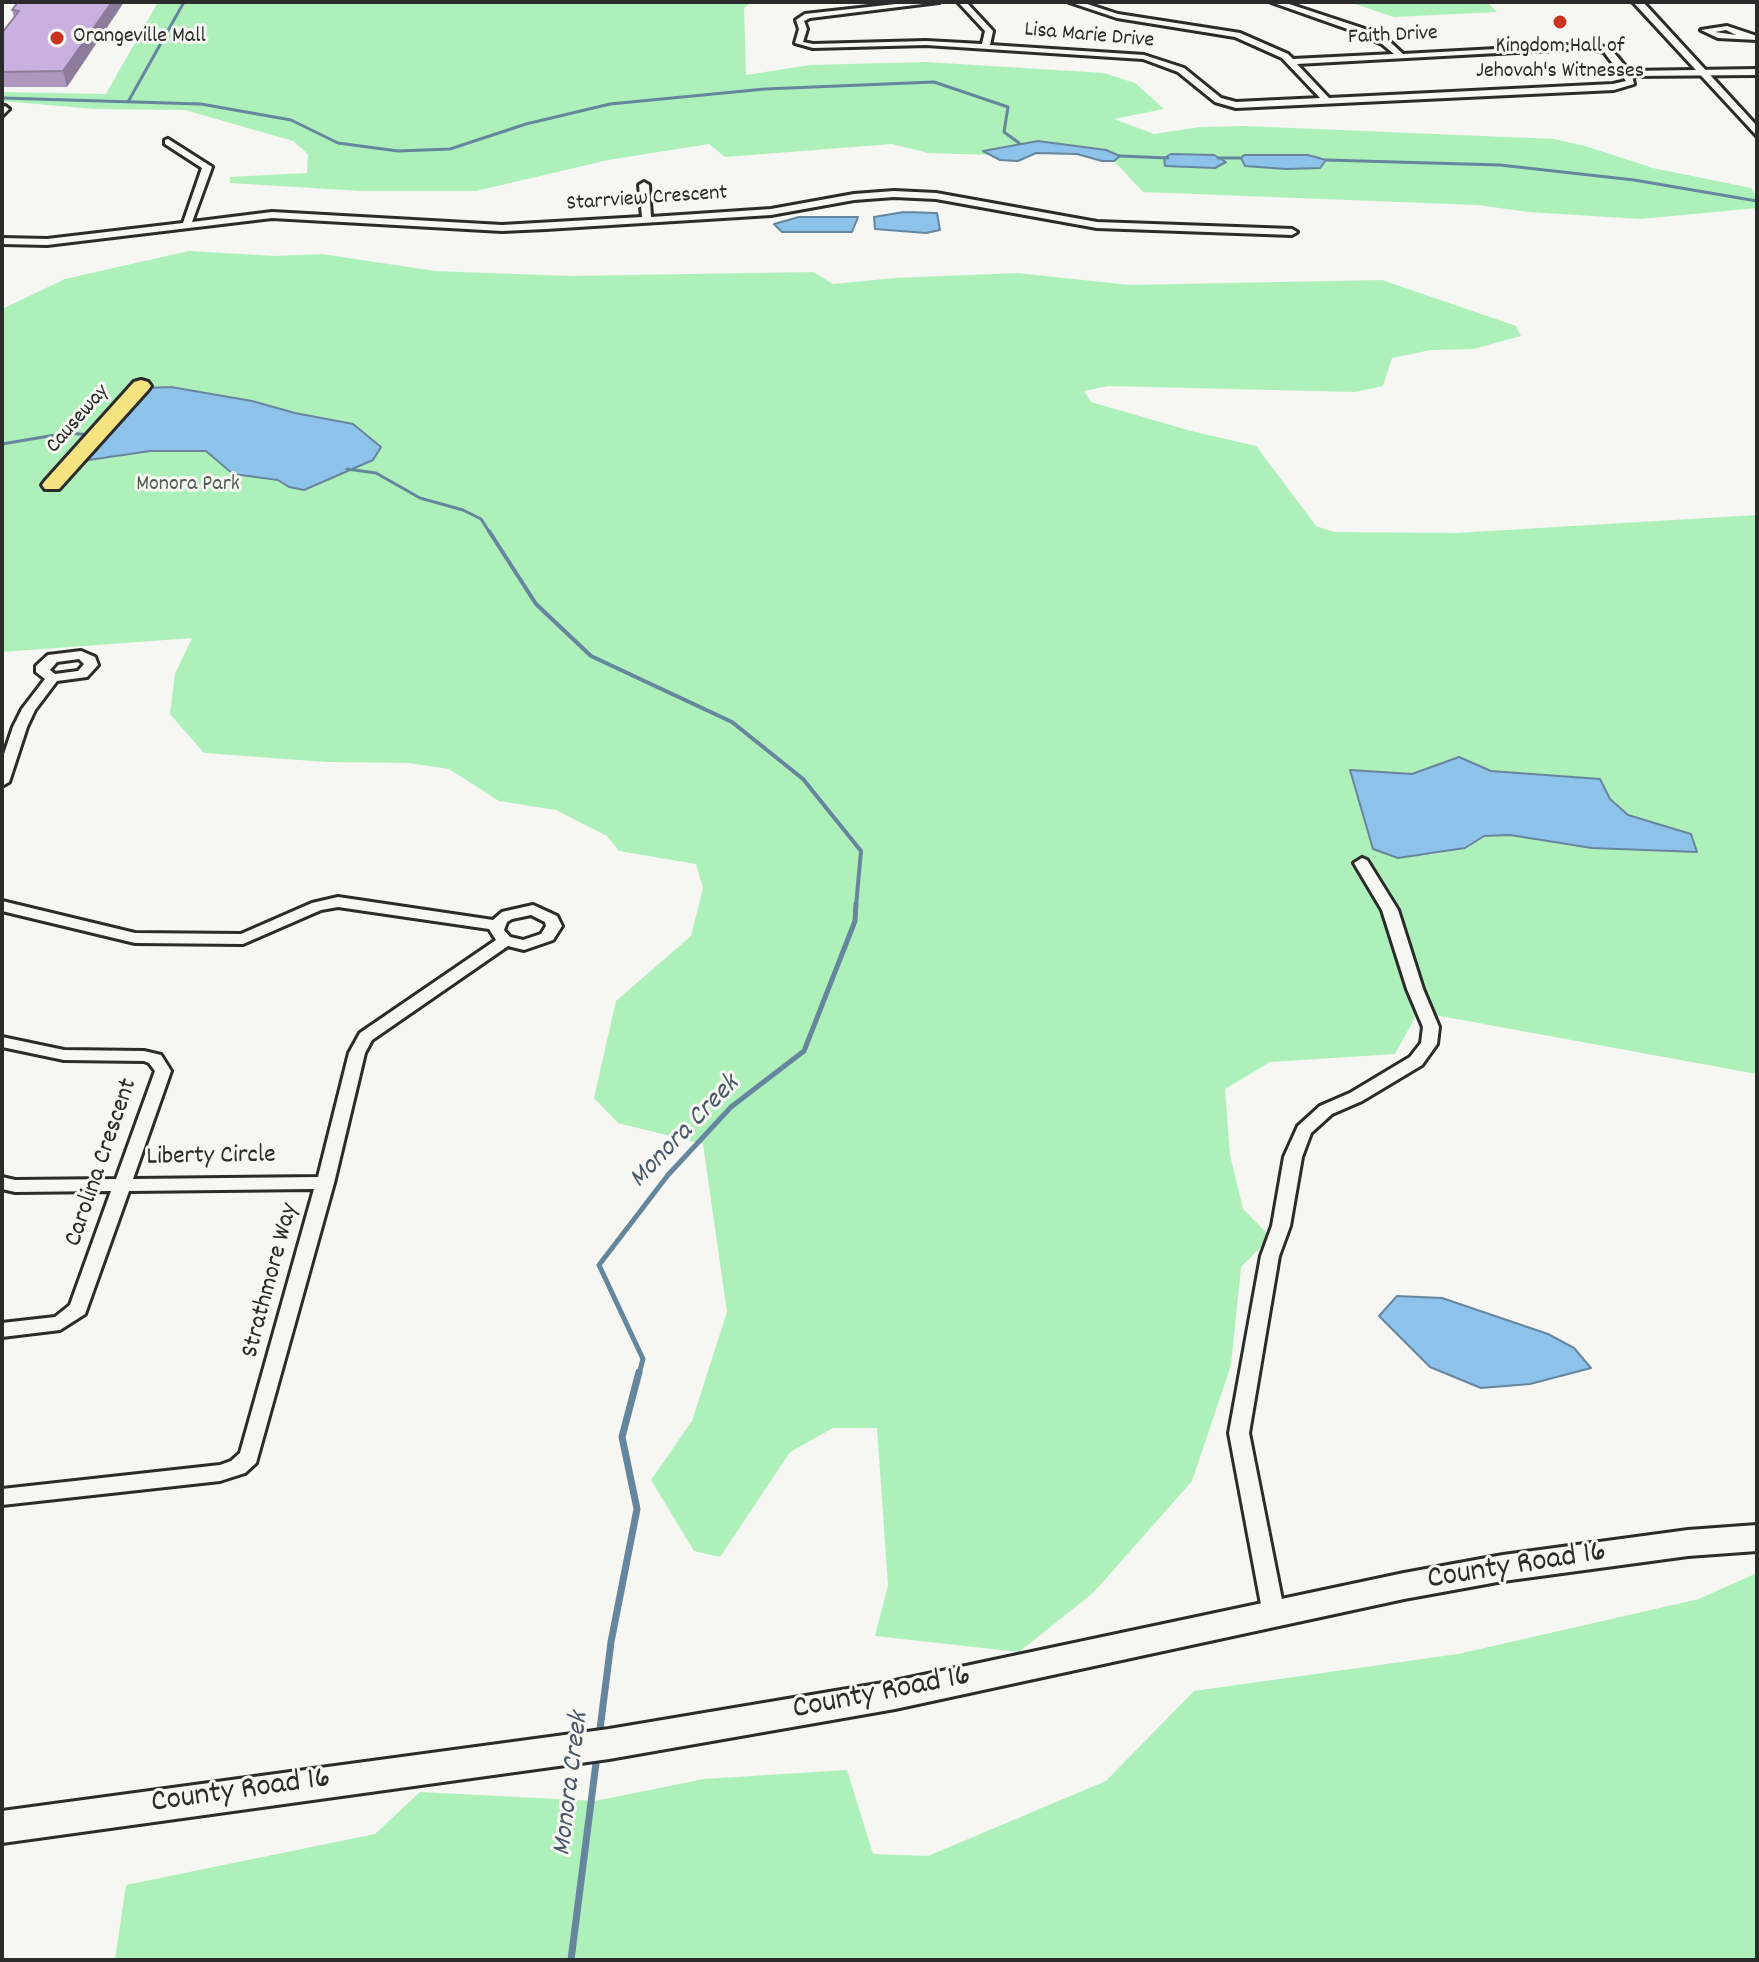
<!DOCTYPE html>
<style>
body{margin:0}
#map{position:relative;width:1759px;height:1962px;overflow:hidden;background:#f6f6f2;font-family:Dekko,sans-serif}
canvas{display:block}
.frame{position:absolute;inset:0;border:4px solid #2b2b2b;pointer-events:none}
</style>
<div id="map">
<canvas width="1759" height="1962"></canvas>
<div class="frame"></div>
</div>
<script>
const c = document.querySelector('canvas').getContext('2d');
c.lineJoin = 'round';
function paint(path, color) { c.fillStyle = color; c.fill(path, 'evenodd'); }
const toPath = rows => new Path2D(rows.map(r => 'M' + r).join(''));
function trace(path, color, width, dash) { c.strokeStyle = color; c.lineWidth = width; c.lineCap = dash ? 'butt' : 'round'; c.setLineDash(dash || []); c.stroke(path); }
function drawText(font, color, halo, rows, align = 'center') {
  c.font = font + ' Dekko,sans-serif'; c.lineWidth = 6; c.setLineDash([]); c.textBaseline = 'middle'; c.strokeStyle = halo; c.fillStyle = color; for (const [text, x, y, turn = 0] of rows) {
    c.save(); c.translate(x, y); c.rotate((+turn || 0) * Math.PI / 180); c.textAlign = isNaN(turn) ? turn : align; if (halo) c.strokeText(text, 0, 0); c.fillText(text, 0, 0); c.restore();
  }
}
paint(toPath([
 [158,2,752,2,744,8,746,75,810,65,926,62,1104,73,1135,83,1164,109,1114,119,1154,134,1200,127,1245,126,1554,139,1585,146,1653,168,1751,188,1757,198,1757,208,1640,219,1529,212,1477,205,1143,192,1114,161,1119,156,1106,150,1038,141,984,151,992,155,928,153,892,144,725,157,709,144,608,160,476,191,362,191,230,183,230,177,307,173,308,154,293,141,185,110,94,109,2,101,2,92,106,94],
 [1349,2,1487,2,1497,12,1394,17],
 [189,251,275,256,322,254,435,271,569,276,813,272,833,284,895,278,1018,273,1129,285,1382,280,1516,326,1521,336,1473,349,1431,350,1392,358,1383,386,1355,392,1108,386,1084,391,1091,402,1191,431,1256,446,1316,526,1334,532,1456,533,1757,515,1757,1074,1418,1012,1395,1054,1270,1062,1225,1089,1230,1155,1243,1209,1271,1237,1241,1267,1231,1365,1192,1481,1094,1592,1019,1652,875,1636,888,1585,877,1428,833,1428,790,1452,720,1557,694,1551,651,1480,692,1421,727,1312,703,1144,618,1123,594,1098,616,1001,691,936,703,888,696,864,619,851,607,836,556,810,499,801,449,769,409,763,327,762,204,753,170,714,175,674,192,638,2,652,2,309,65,279],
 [1459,757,1491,771,1600,779,1610,799,1628,815,1691,834,1592,848,1510,835,1484,836,1465,848,1430,855,1350,770,1412,774],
 [1757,1573,1757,1960,115,1960,126,1885,375,1834,420,1792,595,1801,704,1779,847,1770,873,1854,928,1856,1106,1781,1194,1691,1458,1654,1699,1599]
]), '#adf0ba');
const water = toPath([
 [1038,141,1106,150,1120,156,1114,161,1102,161,1077,154,1036,153,1018,161,1000,160,983,151,1038,141],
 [1171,154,1214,155,1226,162,1215,168,1165,166,1164,158,1171,154],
 [1244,155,1308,155,1326,160,1320,168,1286,169,1245,166,1241,158,1244,155],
 [904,212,937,213,940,230,926,233,875,229,874,217,904,212],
 [799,217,858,217,852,232,782,232,774,224,799,217],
 [171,387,252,401,295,413,353,424,381,447,373,460,304,490,289,487,278,480,233,474,206,451,150,451,82,461,145,388,171,387],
 [1459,757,1491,771,1600,779,1610,799,1628,815,1691,834,1697,852,1592,848,1510,835,1484,836,1465,848,1398,858,1373,849,1350,770,1412,774,1459,757],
 [1397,1296,1442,1298,1548,1334,1574,1348,1591,1368,1530,1384,1481,1388,1430,1367,1379,1316,1397,1296]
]);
paint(water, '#8dc3eb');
trace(water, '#66869e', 2);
trace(toPath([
 [2,98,201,104,291,120,338,143,398,151,450,149,526,124,610,104,765,89,934,82,1008,107,1004,132,1019,143],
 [128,102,184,2],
 [1120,156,1168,158],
 [1218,158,1241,158],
 [1326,160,1500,165,1634,180,1757,201],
 [2,444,67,433,91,435],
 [347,469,376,473,420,498,463,510,481,519,490,533]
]), '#66869e', 3);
trace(toPath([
 [489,531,536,604,591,656,732,722,803,779,861,851,856,906]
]), '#66869e', 4);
trace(toPath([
 [639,1374,643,1359,599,1265,668,1175,731,1107,804,1051,855,921,856,904]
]), '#66869e', 5);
trace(toPath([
 [599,1737,611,1642,637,1509,622,1437,639,1372],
 [571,1960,597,1755]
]), '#66869e', 7);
const minor = toPath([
 [914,2,939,2,810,18,804,21,807,29,803,42,813,44,926,41,982,44,985,31,958,2,966,2,993,31,990,45,1144,55,1184,68,1221,98,1236,102,1320,98,1282,58,1235,37,1117,18,1069,2,1081,2,1118,14,1240,33,1288,54,1293,59,1394,54,1382,44,1356,32,1271,2,1283,2,1362,28,1388,40,1403,54,1589,44,1610,48,1629,71,1757,69,1757,75,1632,76,1634,84,1614,90,1236,108,1215,102,1178,72,1143,59,926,45,813,48,795,43,799,29,796,20,805,14,914,2],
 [1589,48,1604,52,1626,81,1613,84,1329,98,1297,64,1589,48],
 [1727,26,1757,36,1757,40,1718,38,1701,30,1727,26],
 [1726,30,1736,35,1715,32,1726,30],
 [5,106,9,109,2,116,2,107,5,106],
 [168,139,212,167,192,222,272,212,502,225,642,217,639,185,644,182,649,185,651,217,771,209,854,194,894,191,936,193,1097,222,1292,229,1297,232,1292,235,1097,228,936,199,894,197,854,200,771,215,546,229,502,231,272,218,47,245,2,244,2,238,47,239,183,223,202,168,165,144,165,140,168,139],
 [81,651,95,657,98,665,87,677,57,681,35,710,27,727,9,782,2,786,2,760,13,727,22,709,45,679,36,672,36,666,48,655,81,651],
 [79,659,84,664,78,671,55,674,50,670,57,662,79,659],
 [1362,858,1367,860,1398,910,1423,989,1439,1027,1437,1044,1422,1065,1362,1101,1332,1114,1311,1133,1302,1157,1290,1226,1279,1256,1249,1433,1285,1615,1282,1621,1274,1624,1266,1621,1263,1615,1229,1433,1261,1256,1272,1226,1284,1157,1298,1126,1320,1106,1350,1093,1410,1057,1421,1043,1423,1027,1407,989,1382,910,1354,863,1362,858],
 [338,897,493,920,502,912,533,905,557,916,562,926,553,940,524,950,508,946,372,1040,365,1053,334,1183,256,1463,245,1473,220,1481,2,1505,2,1489,220,1465,231,1461,240,1453,314,1189,129,1191,85,1314,60,1330,2,1337,2,1323,55,1317,70,1305,111,1191,15,1192,2,1189,2,1177,15,1180,116,1179,155,1071,149,1063,144,1061,64,1060,2,1047,2,1037,64,1050,144,1051,161,1055,171,1071,133,1179,318,1177,349,1053,360,1033,496,940,489,929,338,907,321,910,243,944,135,943,2,911,2,901,135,933,241,934,312,903,338,897],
 [531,915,545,922,546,926,541,934,523,940,510,937,504,930,507,922,512,919,531,915]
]);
const tertiary = toPath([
 [1633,2,1643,2,1757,126,1757,136,1633,2]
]);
const secondary = toPath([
 [1757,1525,1757,1551,1688,1556,1503,1581,1404,1599,895,1709,609,1759,2,1843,2,1811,609,1729,895,1681,1404,1573,1503,1555,1688,1530,1757,1525]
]);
const trunk = toPath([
 [141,380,148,382,151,386,148,390,59,489,45,489,42,485,45,481,134,382,141,380]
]);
trace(minor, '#2b2b2b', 6);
trace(tertiary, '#2b2b2b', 6);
trace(secondary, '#2b2b2b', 6);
trace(trunk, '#2b2b2b', 6);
paint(minor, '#f6f6f2');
paint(tertiary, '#f6f6f2');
paint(secondary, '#f6f6f2');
paint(trunk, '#f5e382');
paint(toPath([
 [2,2,124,2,67,87,2,87,2,33,14,18,12,10,15,5,14,3,2,4]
]), '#ae97bf');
paint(toPath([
 [112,2,124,2,67,87,63,71]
]), '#8d7b9b');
const building = toPath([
 [18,2,112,2,63,71,2,72,2,33,19,11,12,10,18,2]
]);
paint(building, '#cab0de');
trace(building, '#8d7b9b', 2);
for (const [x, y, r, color] of [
 [1560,22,8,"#c8321e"],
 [57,38,8,"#c8321e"]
]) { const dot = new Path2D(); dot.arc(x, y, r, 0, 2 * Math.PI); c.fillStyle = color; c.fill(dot); trace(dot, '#f6f6f2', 3); }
drawText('22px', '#2b2b2b', '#f6f6f2', [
 ["Lisa Marie Drive",1089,37,5],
 ["Faith Drive",1393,37,-3],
 ["Starrview Crescent",647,200,-4],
 ["Causeway",79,420,-49]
]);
drawText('22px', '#2b2b2b', '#f6f6f2', [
 ["Orangeville Mall",73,38],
 ["Kingdom Hall of",1560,48,"center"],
 ["Jehovah's Witnesses",1560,73,"center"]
], 'left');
drawText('22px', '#4c5c4f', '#f6f6f2', [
 ["Monora Park",188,486]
]);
drawText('26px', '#2b2b2b', '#f6f6f2', [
 ["Liberty Circle",211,1158,-1],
 ["Carolina Crescent",103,1163,-71],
 ["Strathmore Way",272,1281,-75]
]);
drawText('italic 28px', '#485965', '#f6f6f2', [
 ["Monora Creek",686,1133,-46],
 ["Monora Creek",573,1784,-83]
]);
drawText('32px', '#2b2b2b', '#f6f6f2', [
 ["County Road 16",1517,1568,-9],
 ["County Road 16",882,1695,-11],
 ["County Road 16",241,1793,-8]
]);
</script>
